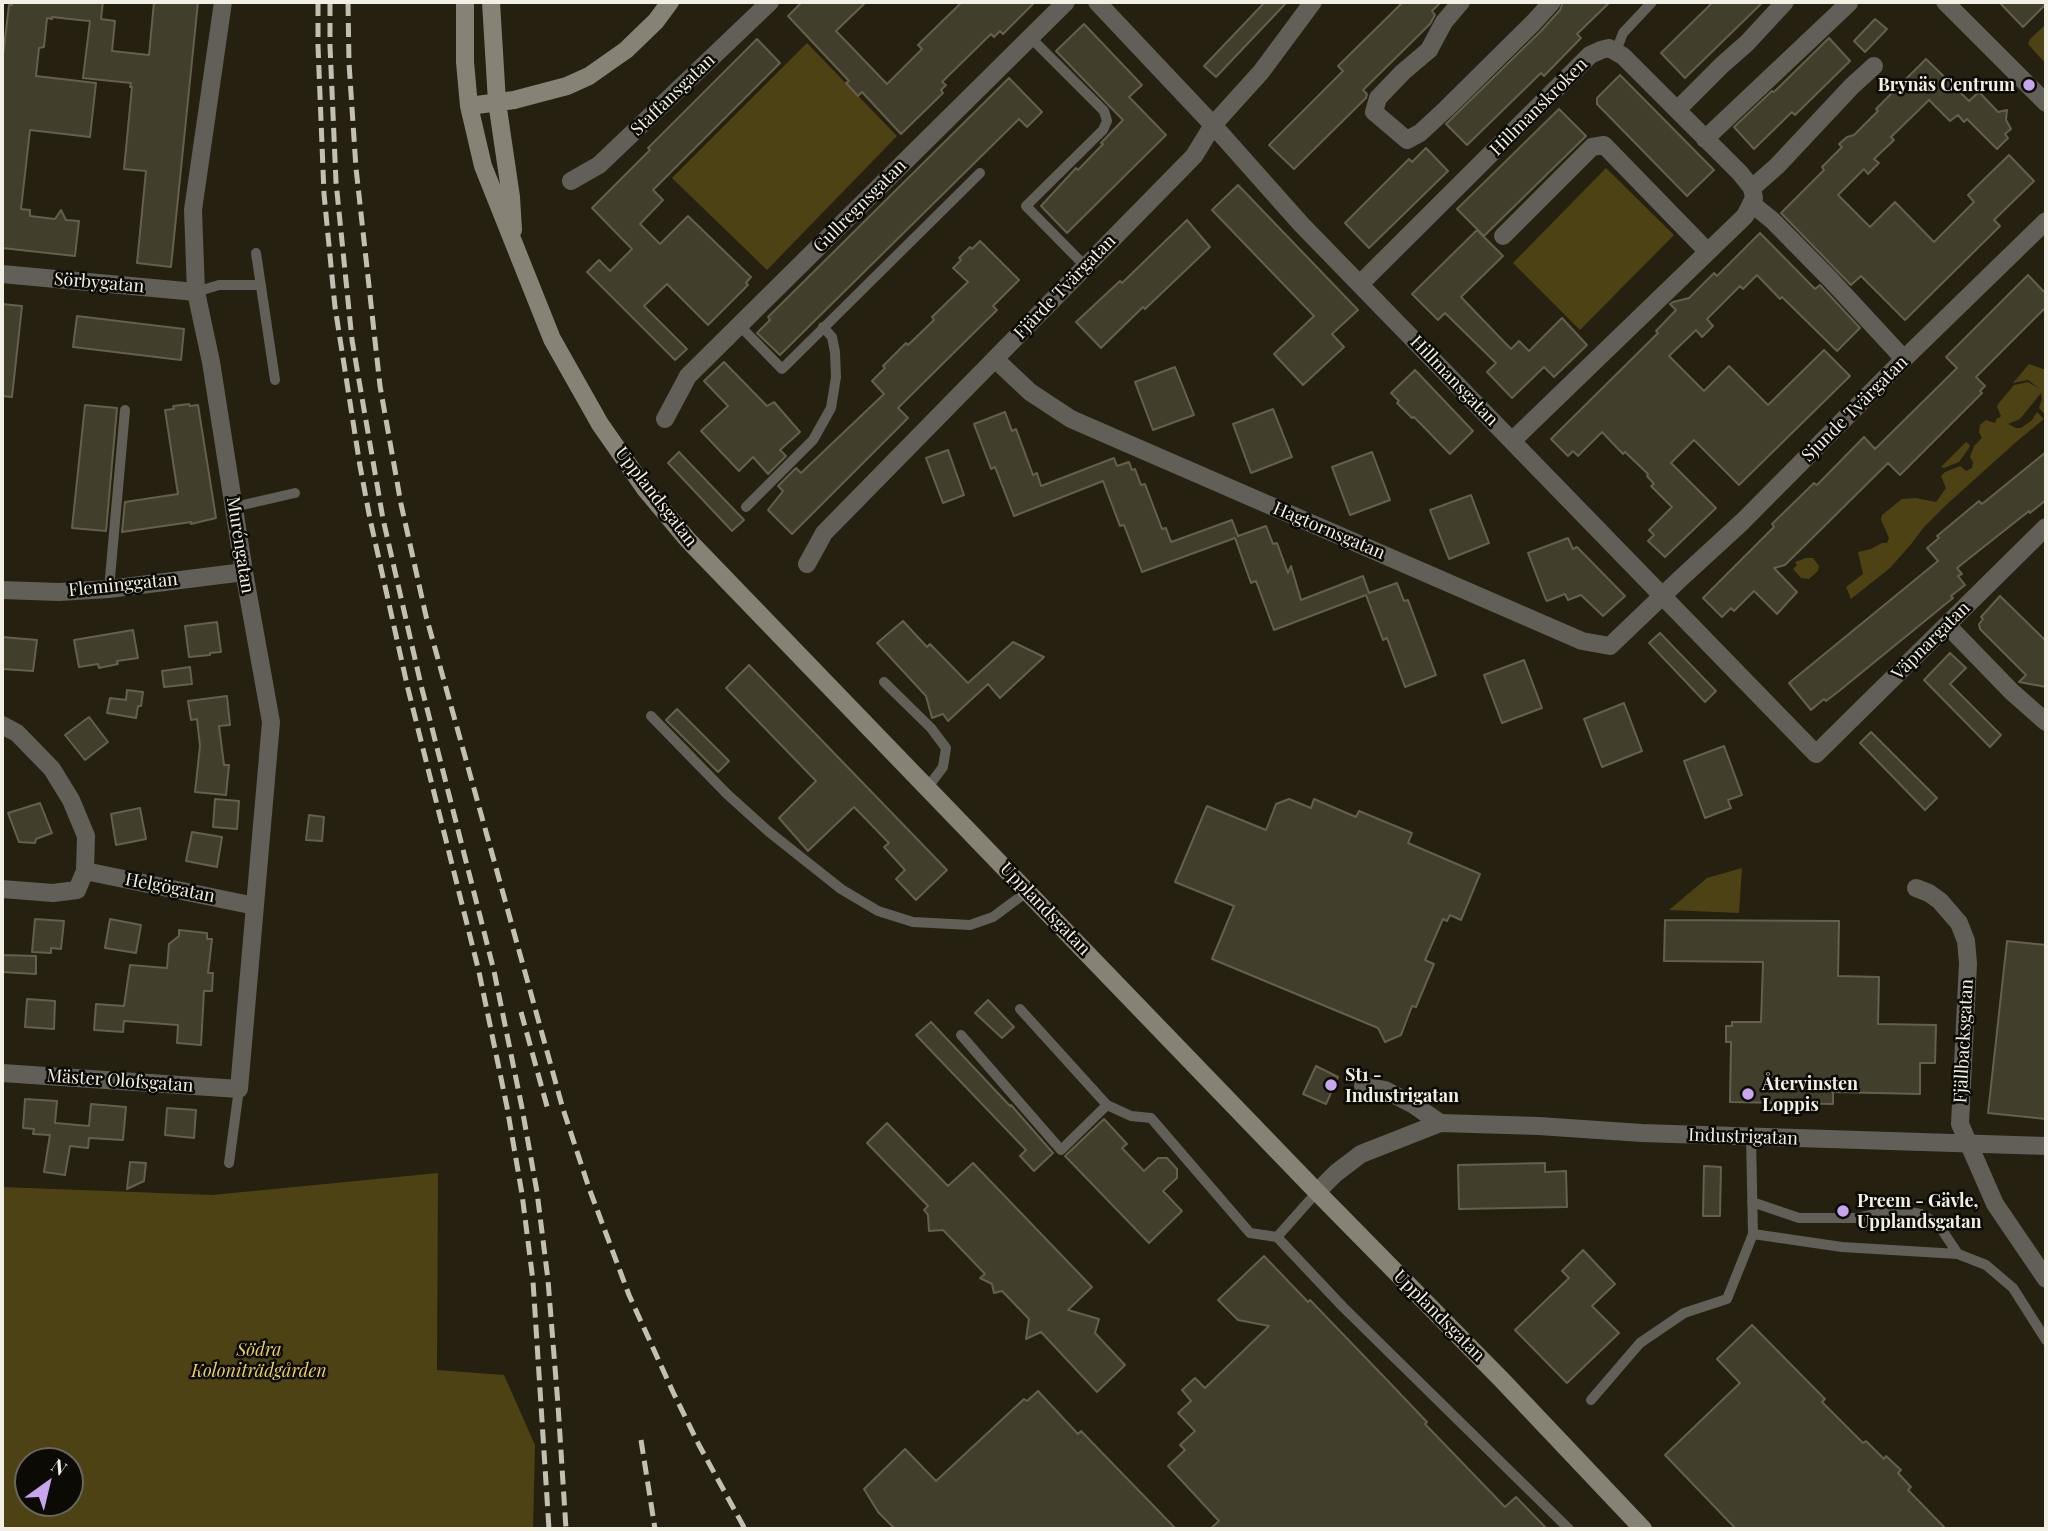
<!DOCTYPE html>
<meta charset="utf-8">
<style>
body{margin:0}
#map{position:relative;width:2048px;height:1531px;overflow:hidden;background:#252010;font-family:"Playfair Display",serif}
canvas{display:block}
.frame{position:absolute;inset:0;border:4px solid #f2efe4;pointer-events:none}
.north{position:absolute;left:14px;top:1447px;width:70px;height:70px;box-sizing:border-box;background:#0c0a04;border:2px solid #68665e;border-radius:50%;rotate:34deg;font-size:19px;font-weight:700;line-height:28px;text-align:center;color:#f2efe4}
.north::after{content:'';display:block;margin:auto;width:24px;height:32px;background:#c8a6ef;clip-path:polygon(50% 0,100% 100%,50% 72%,0 100%)}
</style>
<div id="map">
<canvas width="2048" height="1531"></canvas>
<div class="frame"></div>
<div class="north">N</div>
</div>
<script>
const c = document.querySelector('canvas').getContext('2d');
c.lineJoin = 'round';
function paint(path, color) { c.fillStyle = color; c.fill(path, 'evenodd'); }
const toPath = rows => new Path2D(rows.map(r => 'M' + r).join(''));
function trace(path, color, width, dash) { c.strokeStyle = color; c.lineWidth = width; c.lineCap = dash ? 'butt' : 'round'; c.setLineDash(dash || []); c.stroke(path); }
function drawText(font, color, halo, rows, align = 'center') {
  c.font = font + ' "Playfair Display",serif'; c.lineWidth = 5; c.setLineDash([]); c.textBaseline = 'middle'; c.strokeStyle = halo; c.fillStyle = color; for (const [text, x, y, turn = 0] of rows) {
    c.save(); c.translate(x, y); c.rotate((+turn || 0) * Math.PI / 180); c.textAlign = isNaN(turn) ? turn : align; if (halo) c.strokeText(text, 0, 0); c.fillText(text, 0, 0); c.restore();
  }
}
paint(toPath([
 [2046,24,2046,64,2028,44,2030,39],
 [807,43,897,136,767,270,672,178],
 [1606,168,1674,235,1580,330,1513,263],
 [2029,364,2046,370,2046,416,2039,408,2042,399,2041,393,2020,419,2008,424,2016,428,2021,428,2032,420,2037,412,2044,419,2015,443,1945,506,1924,527,1912,543,1890,568,1851,599,1846,587,1863,574,1858,552,1871,549,1882,543,1887,543,1889,538,1881,520,1882,515,1902,499,1916,498,1936,502,1946,488,1941,476,1945,472,1960,466,1966,471,1972,468,1973,462,1970,457,1974,446,1982,438,1979,432,1980,425,1986,420,1995,423,1997,418,1999,418,2001,416,1997,407,1998,404,2014,385,2028,382,2040,389,2028,380,2013,383],
 [1966,442,1970,445,1969,448,1959,462,1944,468,1941,467],
 [1806,558,1813,558,1819,566,1818,571,1809,579,1801,578,1793,569,1797,565,1795,562],
 [1742,868,1739,913,1669,910,1707,878],
 [438,1173,437,1370,504,1375,535,1445,533,1529,2,1529,2,1187,212,1195],
 [28,1461,70,1461,70,1503,28,1503]
]), '#4d4214');
const building = toPath([
 [12,2,103,2,101,19,115,21,112,51,149,55,154,2,198,2,171,267,137,263,146,171,124,169,132,87,130,87,131,83,83,78,90,21,79,20,52,17,52,19,47,18,44,47,39,48,36,76,96,83,90,137,30,130,21,209,30,210,30,216,55,219,61,210,66,220,79,221,75,256,2,248,2,64,9,5,12,5,12,2],
 [802,2,866,2,836,31,887,84,922,49,918,45,962,2,1035,2,1003,34,1000,31,994,37,991,34,942,82,946,85,941,90,943,93,901,134,862,92,858,96,846,83,849,81,788,16,802,2],
 [1265,2,1287,2,1216,77,1204,66,1265,2],
 [1403,2,1441,2,1432,11,1435,15,1430,24,1363,90,1367,94,1366,98,1294,169,1269,145,1343,71,1338,66,1403,2],
 [1563,2,1610,2,1577,34,1581,38,1544,76,1541,73,1467,145,1446,124,1541,31,1560,10,1563,2],
 [1713,2,1763,2,1685,78,1661,53,1713,2],
 [1999,2,2046,2,2046,4,2023,27,1999,2],
 [1875,19,1887,29,1865,52,1854,41,1875,19],
 [1084,24,1142,85,1129,97,1166,135,1067,233,1041,206,1076,168,1078,170,1103,144,1101,143,1123,120,1056,51,1084,24],
 [1829,38,1850,61,1795,115,1792,112,1754,149,1734,127,1772,91,1774,92,1829,38],
 [757,39,780,63,653,190,663,200,640,224,660,244,688,216,751,277,746,283,748,285,708,325,667,284,644,306,687,349,675,360,587,272,599,260,610,271,632,249,592,208,650,150,648,148,757,39],
 [1926,59,1969,101,1979,92,1998,112,2007,110,2006,120,2011,129,2005,134,2008,138,1997,149,1967,119,1964,122,1958,115,1950,121,1929,100,1891,137,1894,140,1874,159,1879,163,1868,174,1864,169,1838,195,1870,227,1895,202,1934,242,1974,202,1968,195,2009,155,2034,181,1994,220,2000,226,1905,320,1861,276,1851,285,1781,213,1824,170,1822,167,1842,147,1839,144,1847,137,1854,135,1878,111,1876,109,1926,59],
 [1620,75,1714,170,1687,196,1597,104,1597,98,1620,75],
 [1009,78,1042,112,1027,127,1019,119,780,355,757,333,770,320,768,317,1009,78],
 [1559,109,1586,136,1484,236,1457,209,1559,109],
 [1426,148,1448,171,1369,248,1345,223,1409,159,1412,162,1426,148],
 [1238,185,1358,310,1332,334,1344,347,1303,385,1274,354,1314,316,1212,210,1238,185],
 [1187,220,1210,247,1145,309,1143,307,1101,348,1076,322,1120,281,1122,283,1187,220],
 [1477,230,1503,256,1461,297,1511,349,1519,341,1529,351,1562,318,1587,345,1554,377,1544,367,1512,398,1487,372,1496,363,1445,313,1438,320,1412,294,1477,230],
 [1760,233,1815,289,1820,285,1860,328,1837,351,1782,297,1780,299,1757,275,1743,289,1740,286,1707,319,1713,326,1702,337,1696,330,1669,356,1704,391,1729,366,1768,405,1824,350,1850,376,1739,485,1694,440,1671,463,1716,508,1665,557,1648,541,1654,535,1649,530,1672,507,1651,486,1654,484,1647,476,1648,474,1625,452,1623,454,1602,432,1578,456,1573,451,1568,456,1551,439,1658,333,1656,331,1676,310,1670,304,1673,302,1689,298,1714,273,1717,276,1760,233],
 [980,241,1019,280,993,306,997,310,898,408,908,418,792,534,768,510,783,491,778,486,796,468,801,473,884,394,872,381,885,368,883,366,906,343,908,345,934,320,932,317,968,282,953,268,961,260,959,258,970,247,972,249,980,241],
 [2028,275,2046,294,2046,307,1976,377,1985,386,1980,391,1982,393,1900,475,1888,463,1785,565,1774,568,1797,592,1777,614,1754,591,1734,611,1731,608,1722,617,1703,598,1774,527,1772,524,1814,483,1817,485,1864,437,1875,449,1957,368,1946,357,2028,275],
 [2,304,22,306,12,397,2,396,2,304],
 [77,316,184,329,181,360,73,347,77,316],
 [724,362,767,406,774,402,800,432,780,450,786,456,768,474,753,457,739,471,701,431,728,406,704,381,724,362],
 [1175,367,1194,415,1153,430,1135,382,1175,367],
 [1415,370,1473,431,1450,454,1414,417,1412,418,1397,403,1399,401,1391,393,1415,370],
 [189,404,190,406,198,405,216,518,191,524,191,522,122,532,125,502,178,494,165,410,174,409,173,406,189,404],
 [85,405,117,408,106,531,72,528,85,405],
 [1273,409,1292,457,1251,473,1233,424,1273,409],
 [1005,412,1012,431,1016,429,1033,475,1037,473,1041,486,1114,458,1117,466,1129,462,1132,470,1135,469,1141,485,1145,484,1162,529,1166,528,1171,542,1232,520,1238,536,1266,526,1273,544,1277,543,1288,573,1291,566,1301,600,1363,576,1369,593,1397,583,1404,601,1408,600,1436,675,1405,687,1387,638,1383,640,1366,595,1274,630,1256,581,1251,583,1235,538,1142,572,1124,525,1120,526,1103,481,1014,516,995,467,991,469,974,424,1005,412],
 [948,450,964,495,943,503,926,458,948,450],
 [679,452,744,520,732,531,668,463,679,452],
 [1372,452,1390,500,1350,515,1332,467,1372,452],
 [2046,452,2046,500,2030,513,2029,511,1957,568,1962,574,1958,576,1965,585,1951,596,1953,598,1839,691,1826,701,1824,699,1811,710,1789,683,1938,561,1927,548,1939,538,1937,536,1979,501,1982,504,2046,452],
 [1471,495,1489,543,1449,559,1430,510,1471,495],
 [1568,538,1573,549,1577,547,1625,596,1603,616,1581,595,1568,600,1565,594,1547,601,1546,600,1528,553,1568,538],
 [2000,596,2046,641,2046,687,2019,682,2026,675,1980,629,1979,624,1983,619,1981,617,2000,596],
 [903,621,927,647,930,644,968,683,1013,642,1044,657,1000,698,988,684,948,721,943,714,932,718,926,696,877,643,903,621],
 [217,622,221,652,210,653,210,655,189,657,185,626,217,622],
 [133,630,138,658,117,661,118,664,99,668,98,664,79,667,74,640,133,630],
 [1660,633,1716,691,1705,702,1649,643,1660,633],
 [2,637,37,640,33,671,2,669,2,637],
 [1950,653,1966,668,1950,684,2001,735,1990,747,1924,680,1950,653],
 [1524,660,1542,708,1502,723,1484,675,1524,660],
 [749,665,947,870,916,900,896,879,905,870,884,847,889,843,854,807,808,851,779,818,816,781,726,688,749,665],
 [190,667,192,684,164,687,162,671,190,667],
 [127,690,143,692,141,706,138,706,136,718,107,713,110,698,126,700,127,690],
 [227,696,230,725,219,726,224,765,229,765,226,795,195,792,200,746,197,719,191,720,188,701,227,696],
 [1624,703,1642,751,1602,767,1584,719,1624,703],
 [677,709,729,761,718,772,666,720,677,709],
 [89,717,108,742,85,760,65,735,89,717],
 [1871,732,1937,798,1925,810,1860,743,1871,732],
 [1724,746,1742,795,1728,800,1731,808,1705,818,1684,761,1724,746],
 [215,799,239,801,237,829,213,827,215,799],
 [1289,799,1311,808,1314,799,1356,817,1359,811,1412,833,1408,843,1480,874,1461,920,1450,915,1447,921,1443,919,1425,960,1434,964,1416,1007,1412,1006,1401,1035,1385,1042,1378,1028,1212,959,1234,906,1175,882,1207,806,1266,830,1276,804,1289,799],
 [40,803,52,833,36,839,35,843,19,842,8,813,40,803],
 [140,808,146,839,116,845,111,814,140,808],
 [309,815,324,817,322,841,306,840,309,815],
 [192,832,222,837,217,867,186,861,192,832],
 [35,919,64,921,61,949,51,948,51,953,32,952,35,919],
 [110,919,141,925,136,953,105,948,110,919],
 [1665,920,1839,921,1838,976,1879,977,1878,1024,1936,1025,1935,1063,1920,1063,1920,1094,1833,1092,1833,1104,1730,1102,1731,1042,1726,1042,1726,1026,1732,1026,1732,1022,1761,1022,1763,962,1664,961,1665,920],
 [179,930,207,933,207,939,212,939,208,973,213,973,212,991,204,991,201,1045,177,1043,178,1025,124,1021,123,1032,94,1030,96,1004,124,1006,130,965,167,968,169,944,179,936,179,930],
 [2007,941,2046,945,2046,1119,1988,1113,2007,941],
 [3,955,36,956,36,974,2,972,3,955],
 [27,999,55,1001,54,1029,25,1027,27,999],
 [988,1000,1014,1027,1002,1038,975,1013,988,1000],
 [931,1022,1010,1106,1011,1105,1053,1153,1034,1171,1020,1156,1026,1150,916,1035,931,1022],
 [1316,1066,1338,1077,1326,1104,1303,1094,1316,1066],
 [25,1099,57,1101,55,1123,89,1126,91,1104,126,1107,123,1140,89,1138,88,1148,70,1146,65,1175,44,1172,50,1135,33,1134,34,1129,23,1128,25,1099],
 [167,1108,196,1110,194,1138,165,1135,167,1108],
 [1104,1119,1127,1144,1122,1148,1144,1171,1158,1158,1167,1158,1177,1169,1177,1178,1163,1191,1182,1211,1149,1243,1065,1156,1104,1119],
 [887,1123,948,1186,973,1163,1092,1287,1068,1310,1099,1319,1095,1333,1125,1365,1097,1392,1041,1332,1026,1339,1029,1319,1002,1291,994,1293,992,1284,980,1278,985,1274,943,1230,929,1231,928,1215,924,1210,928,1206,867,1143,887,1123],
 [130,1162,146,1163,144,1181,127,1189,130,1162],
 [1545,1163,1545,1172,1566,1171,1567,1207,1459,1209,1458,1165,1545,1163],
 [1704,1166,1721,1167,1720,1216,1703,1216,1704,1166],
 [1583,1250,1615,1284,1592,1306,1619,1333,1567,1383,1515,1330,1569,1278,1562,1271,1583,1250],
 [1264,1256,1308,1302,1310,1300,1387,1380,1427,1422,1425,1424,1505,1507,1516,1497,1547,1529,1210,1529,1219,1521,1168,1466,1185,1450,1180,1445,1195,1431,1178,1413,1191,1401,1182,1390,1195,1378,1205,1388,1269,1326,1238,1320,1218,1300,1264,1256],
 [1752,1325,1825,1399,1822,1402,1863,1443,1866,1441,1884,1459,1886,1456,1901,1470,1898,1473,1911,1487,1908,1490,1946,1529,1736,1529,1665,1455,1740,1383,1717,1359,1752,1325],
 [1038,1391,1078,1434,1081,1431,1176,1529,895,1529,878,1512,864,1489,905,1449,936,1481,1024,1399,1027,1401,1038,1391]
]);
paint(building, '#423e2c');
trace(building, '#65604d', 2);
trace(toPath([
 [1031,38,1104,111,1107,121,1103,130,1026,206,1085,266],
 [1616,51,1623,33,1652,2],
 [256,253,275,380],
 [196,292,219,285,261,285],
 [740,326,782,369,980,173],
 [234,507,295,493],
 [746,507,813,440,831,408,836,377,835,352,832,337,823,327],
 [109,589,125,410],
 [884,682,931,728,946,748,943,767,928,787],
 [651,716,727,794,768,831,841,889,878,911,913,922,970,925,993,917,1028,891],
 [1020,1009,1107,1105],
 [961,1035,1061,1150,1107,1105,1131,1116,1151,1118,1250,1233,1277,1237,1317,1192],
 [1751,1137,1753,1234,1842,1247,1958,1254,1986,1265,2013,1288,2046,1340],
 [229,1163,239,1089],
 [1752,1202,1799,1218,1856,1218,1897,1210,1921,1214,1938,1224,1958,1254],
 [1277,1237,1343,1307,1569,1529],
 [1591,1400,1640,1343,1684,1313,1727,1299,1753,1234]
]), '#615f57', 10);
trace(toPath([
 [1097,2,1213,125,1301,224,1816,754,2046,527],
 [1461,2,1444,22,1429,50,1403,72,1378,98,1374,112,1407,140,1420,133,1446,109,1533,23,1552,2],
 [1677,110,1722,65,1747,43,1785,2],
 [1705,139,1849,3],
 [571,181,599,165,770,2],
 [1752,188,1777,166,1852,86,1874,66],
 [1752,204,1772,220,1831,280,1904,359],
 [1503,236,1592,147,1604,145,1707,251],
 [2,274,196,292],
 [1360,284,1590,55,1601,50,1609,48,1623,56,1740,173,1752,188,1754,198,1745,216,1512,441],
 [995,359,1030,392,1071,419,1582,641,1610,646,1680,579,1742,522,1904,359,2046,221],
 [665,419,688,376,1066,2],
 [807,564,824,533,1194,156,1213,125,1261,72,1313,2],
 [2,590,59,592,109,589,244,572],
 [1947,625,2012,692,2046,722],
 [2,725,17,733,52,769,71,800,86,836,85,871,77,890,53,893,2,889],
 [85,871,255,906],
 [1916,888,1929,893,1940,901,1959,923,1966,941,1968,963,1960,1124,1995,1204,2046,1279],
 [2,1073,239,1089,271,722,244,572,211,362,196,292,193,210,223,2],
 [1363,1086,1385,1090,1414,1105,1440,1123]
]), '#615f57', 18);
trace(toPath([
 [1945,2,2046,103],
 [1317,1192,1336,1173,1361,1154,1440,1123,1539,1126,1642,1133,2046,1146]
]), '#615f57', 18);
trace(toPath([
 [465,2,465,62,469,106,483,166,552,339,600,424,646,490,687,539,1317,1192,1501,1379,1643,1529],
 [491,2,497,102,511,197,513,230],
 [469,106,514,100,567,86,589,76,626,50,656,21,670,2]
]), '#868275', 18);
trace(toPath([
 [318,2,318,46,324,194,335,307,360,466,370,519,408,689,479,972,507,1107,522,1194,533,1281,549,1529],
 [330,2,330,46,336,182,352,340,383,519,421,685,494,971,522,1108,537,1192,548,1280,558,1405,566,1529],
 [348,2,349,63,356,168,380,386,401,504,426,616,563,1109,589,1188,629,1295,673,1392,699,1445,745,1529],
 [521,1012,548,1110],
 [641,1440,655,1529]
]), '#c3bfb3', 5, [14, 7]);
for (const [x, y, r, color] of [
 [2029,85,7,"#c8a6ef"],
 [1331,1085,7,"#c8a6ef"],
 [1748,1094,7,"#c8a6ef"],
 [1843,1211,7,"#c8a6ef"]
]) { const dot = new Path2D(); dot.arc(x, y, r, 0, 2 * Math.PI); c.fillStyle = color; c.fill(dot); trace(dot, '#0c0a04', 2.5); }
drawText('bold 18px', '#f2efe4', '#0c0a04', [
 ["Brynäs Centrum",2015,85,"right"],
 ["St1 -",1345,1075],
 ["Industrigatan",1345,1096],
 ["Återvinsten",1762,1084],
 ["Loppis",1762,1105],
 ["Preem - Gävle,",1857,1201],
 ["Upplandsgatan",1857,1222]
], 'left');
drawText('18px', '#f2efe4', '#0c0a04', [
 ["Staffansgatan",673,95,-44],
 ["Hillmanskroken",1539,107,-45],
 ["Gullregnsgatan",860,206,-45],
 ["Sörbygatan",99,283,5],
 ["Fjärde Tvärgatan",1065,287,-46],
 ["Hillmansgatan",1454,381,46],
 ["Sjunde Tvärgatan",1855,409,-45],
 ["Upplandsgatan",656,497,52],
 ["Hagtornsgatan",1329,531,23],
 ["Muréngatan",240,545,81],
 ["Fleminggatan",123,585,-6],
 ["Väpnargatan",1931,641,-45],
 ["Helgögatan",170,888,11],
 ["Upplandsgatan",1045,909,46],
 ["Fjällbacksgatan",1964,1041,-87],
 ["Mäster Olofsgatan",120,1081,4],
 ["Industrigatan",1743,1137,2],
 ["Upplandsgatan",1439,1316,45]
]);
drawText('italic 18px', '#edd05f', '#0c0a04', [
 ["Södra",259,1350],
 ["Koloniträdgården",259,1371]
]);
</script>
